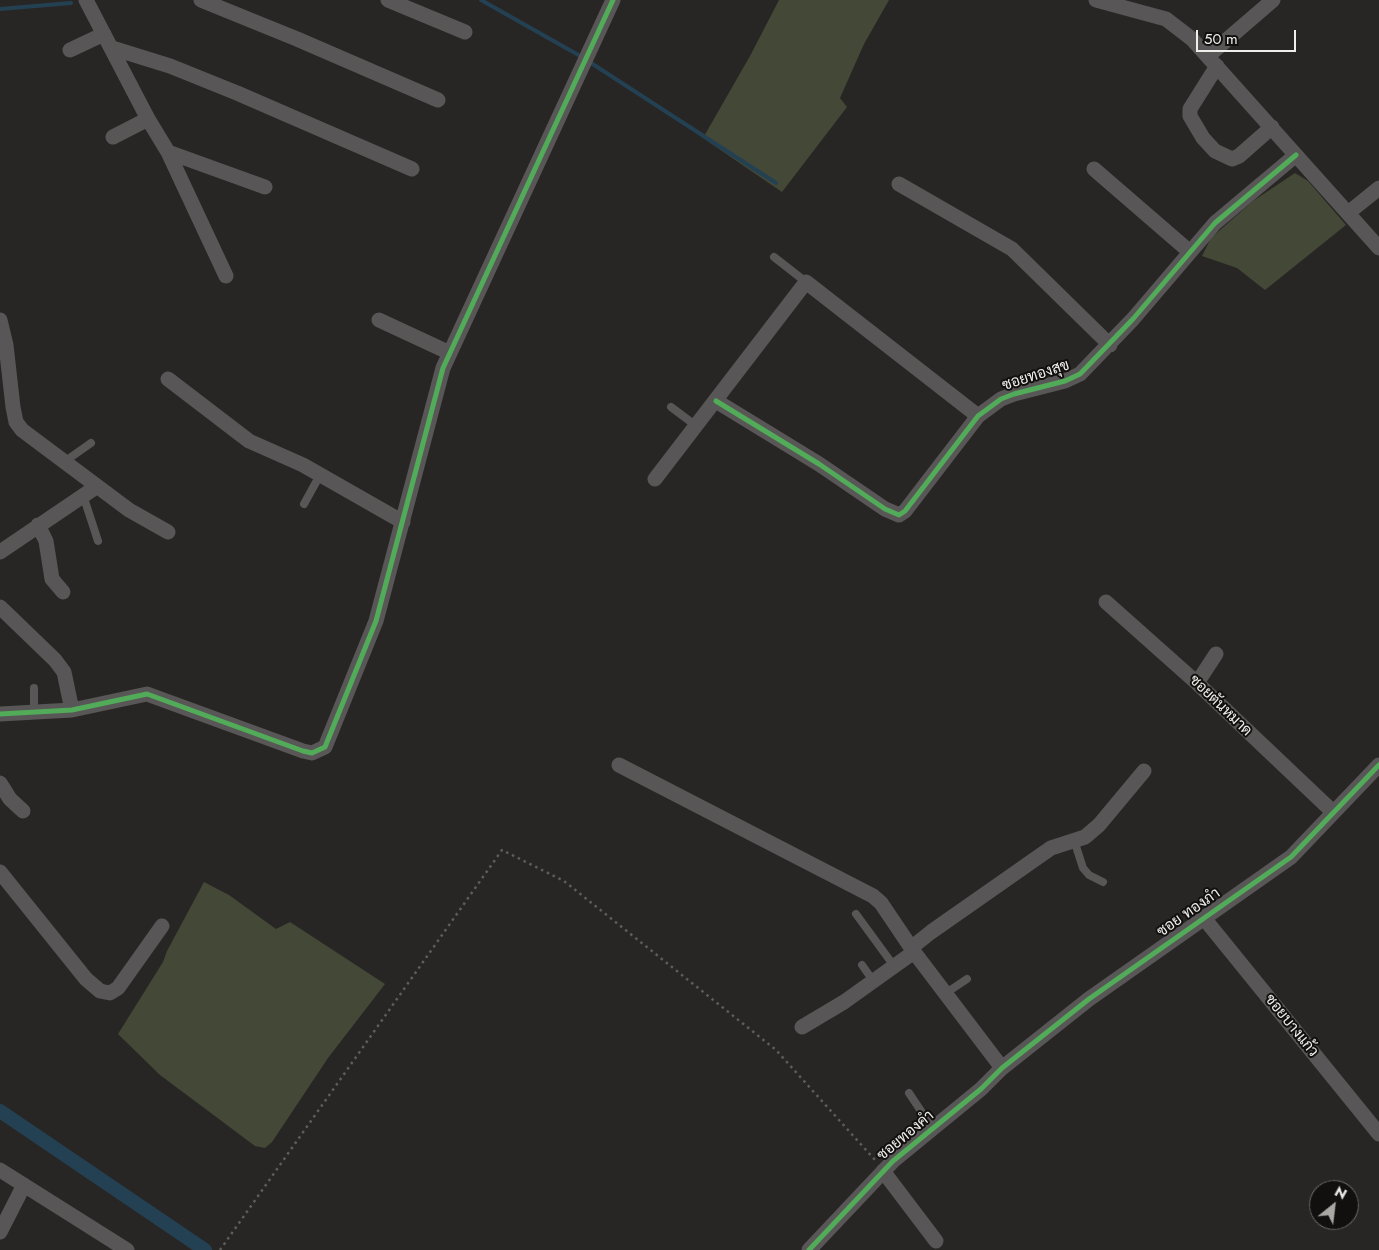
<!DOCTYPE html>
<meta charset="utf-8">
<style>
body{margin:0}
#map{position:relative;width:1379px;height:1250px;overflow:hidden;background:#282624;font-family:Jost,sans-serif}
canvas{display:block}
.north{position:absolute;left:1309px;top:1180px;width:50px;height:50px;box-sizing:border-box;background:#12100e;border:1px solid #6b6966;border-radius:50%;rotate:29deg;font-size:14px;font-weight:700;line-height:20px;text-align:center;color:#f0eeeb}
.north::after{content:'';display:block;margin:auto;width:18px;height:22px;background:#aaa8a5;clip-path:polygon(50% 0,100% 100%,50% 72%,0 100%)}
.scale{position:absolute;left:1196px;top:30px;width:100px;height:22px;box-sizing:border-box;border:2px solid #f0eeeb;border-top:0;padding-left:6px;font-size:15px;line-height:18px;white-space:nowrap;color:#f0eeeb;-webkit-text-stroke:4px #12100e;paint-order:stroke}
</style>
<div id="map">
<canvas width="1379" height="1250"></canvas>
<div class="north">N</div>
<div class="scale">50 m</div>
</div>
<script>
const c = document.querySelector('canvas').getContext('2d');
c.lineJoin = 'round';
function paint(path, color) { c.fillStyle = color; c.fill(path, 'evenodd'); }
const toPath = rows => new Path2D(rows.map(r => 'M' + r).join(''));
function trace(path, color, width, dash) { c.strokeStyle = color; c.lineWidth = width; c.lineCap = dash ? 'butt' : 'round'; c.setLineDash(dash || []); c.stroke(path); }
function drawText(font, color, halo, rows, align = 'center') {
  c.font = font + ' Jost,Sarabun,sans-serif'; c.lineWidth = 4; c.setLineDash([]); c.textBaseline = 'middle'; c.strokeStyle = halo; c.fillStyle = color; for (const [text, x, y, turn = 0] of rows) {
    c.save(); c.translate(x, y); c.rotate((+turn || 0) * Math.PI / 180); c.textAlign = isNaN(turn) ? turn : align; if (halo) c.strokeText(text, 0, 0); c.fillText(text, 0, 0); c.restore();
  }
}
paint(toPath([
 [779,0,889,0,864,44,840,98,847,107,782,192,703,138,750,56],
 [1295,173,1308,181,1346,225,1265,290,1237,268,1202,256,1211,238,1253,201],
 [204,882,229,895,276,929,290,922,385,984,328,1058,272,1142,265,1148,255,1146,160,1075,118,1034,163,962,167,951]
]), '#434936');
trace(toPath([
 [481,0,582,57],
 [0,9,71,3],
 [588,61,776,183]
]), '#244053', 4);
trace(toPath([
 [0,1111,205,1250]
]), '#244053', 14);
trace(toPath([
 [220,1250,502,850,564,881,776,1050,875,1160]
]), '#5f5d5c', 2.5, [2.5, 4]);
trace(toPath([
 [774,257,806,282],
 [671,407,695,425],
 [64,462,91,443],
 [83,495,98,541],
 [304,504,320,475],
 [34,688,34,712],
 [1074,840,1083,868,1089,875,1103,882],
 [856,914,894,966],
 [862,965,874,982],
 [946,993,967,979],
 [909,1093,933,1129]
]), '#585656', 8);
trace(toPath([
 [86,0,148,119,168,152,226,276],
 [201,0,297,39,438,100],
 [388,0,465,32],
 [1096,0,1166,19,1192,39,1379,248],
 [112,48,170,66,237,93,412,169],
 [70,50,104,34],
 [1208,56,1273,0],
 [1217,66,1190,109,1190,116,1203,138,1215,151,1232,159,1239,156,1272,127],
 [113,137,148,119],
 [168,152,265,187],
 [1094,169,1190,252],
 [899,184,1012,249,1110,345],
 [1348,213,1379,188],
 [0,320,6,345,13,407,16,422,22,430,129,510,168,532],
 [379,320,450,353],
 [168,379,249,441,303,465,403,522],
 [716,401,819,464,885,509,899,515,905,511,978,416,1001,399,1014,394,1065,381,1080,374,1133,319,1215,223,1296,155],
 [655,479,806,282,978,416],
 [38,525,46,541,52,579,63,592],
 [0,552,96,487],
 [1106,602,1197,683,1333,812],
 [0,607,55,660,64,672,72,710],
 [1197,683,1216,654],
 [0,714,72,710,147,694,303,751,312,753,325,747,376,621,443,368,613,0],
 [619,765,873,896,881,903,914,952,1002,1068],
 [0,783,10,799,23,811],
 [0,872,86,979,100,991,110,993,118,988,162,926],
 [1203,917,1379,1134],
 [911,948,931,932,1051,848,1085,837,1099,825,1144,771],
 [802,1027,844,1002,914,952],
 [0,1170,127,1250],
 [883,1171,936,1241],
 [0,1232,24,1185],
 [809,1250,893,1161,981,1089,1002,1068,1089,999,1291,857,1379,765]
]), '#585656', 15);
trace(toPath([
 [716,401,819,464,885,509,899,515,905,511,978,416,1001,399,1014,394,1065,381,1080,374,1133,319,1215,223,1296,155],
 [0,714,72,710,147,694,303,751,312,753,325,747,376,621,443,368,613,0],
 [809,1250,893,1161,981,1089,1002,1068,1089,999,1291,857,1379,765]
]), '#51ab58', 5);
drawText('15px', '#f0eeeb', '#12100e', [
 ["ซอยทองสุข",1036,376,-18],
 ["ซอยตันหมาด",1220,706,44],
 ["ซอย ทองภํา",1189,913,-35],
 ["ซอยบางแก้ว",1291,1026,51],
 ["ซอยทองคำ",906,1136,-40]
]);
</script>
